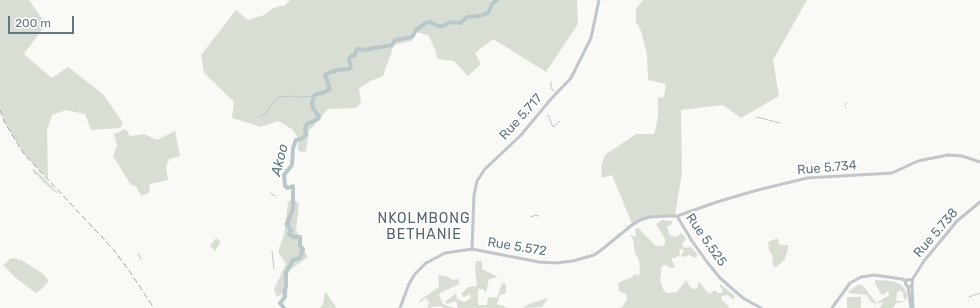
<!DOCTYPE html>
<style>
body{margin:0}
#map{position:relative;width:980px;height:308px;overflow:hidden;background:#f9f9f6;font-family:Rubik,sans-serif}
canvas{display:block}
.scale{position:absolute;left:8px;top:16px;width:66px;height:18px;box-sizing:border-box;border:2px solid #637682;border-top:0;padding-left:5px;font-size:12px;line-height:14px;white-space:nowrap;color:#637682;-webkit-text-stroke:3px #fff;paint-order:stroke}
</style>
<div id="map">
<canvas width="980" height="308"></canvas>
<div class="scale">200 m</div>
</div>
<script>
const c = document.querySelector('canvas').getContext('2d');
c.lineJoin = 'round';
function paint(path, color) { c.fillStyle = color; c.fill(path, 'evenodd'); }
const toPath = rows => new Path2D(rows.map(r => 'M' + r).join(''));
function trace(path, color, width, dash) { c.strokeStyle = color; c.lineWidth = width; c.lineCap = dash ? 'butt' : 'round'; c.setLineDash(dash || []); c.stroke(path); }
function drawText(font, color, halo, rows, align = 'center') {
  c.font = font + ' Rubik,sans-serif'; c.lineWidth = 4; c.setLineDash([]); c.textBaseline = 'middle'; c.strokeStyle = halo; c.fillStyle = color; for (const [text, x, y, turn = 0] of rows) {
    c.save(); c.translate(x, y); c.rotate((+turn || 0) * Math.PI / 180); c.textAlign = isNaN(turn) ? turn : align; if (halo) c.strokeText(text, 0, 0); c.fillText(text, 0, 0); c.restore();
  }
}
paint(toPath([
 [0,0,29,0,46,24,24,54,52,78,68,67,103,94,123,123,120,128,91,130,85,114,66,110,52,115,47,131,48,179,24,154,5,123,0,110],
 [290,0,577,0,578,24,546,72,493,39,475,53,481,64,468,76,454,61,437,59,436,52,429,36,417,32,411,41,394,45,383,76,373,80,359,88,361,103,356,108,328,109,309,131,306,151,302,152,298,150,298,138,292,129,278,121,261,127,232,118,234,102,204,73,201,55,236,10,248,20,264,15,272,9,279,6,284,6],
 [643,0,807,0,773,60,779,96,741,118,723,105,681,110,682,172,675,216,662,216,646,219,633,226,612,175,602,178,601,166,605,155,636,134,654,134,658,118,658,98,664,97,666,84,648,80,647,55,641,31,636,22,636,9],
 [126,129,130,136,144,134,157,140,175,131,180,156,169,159,166,167,168,180,150,184,149,193,141,196,136,186,131,185,113,156,117,145,114,134],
 [34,169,43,177,58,193,56,193,43,182,37,175,35,175,32,170],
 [293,198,299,204,296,229,303,248,308,257,287,272,281,295,277,297,274,289,286,264,278,252,284,235,288,202],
 [662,220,672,221,672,224,667,227,669,234,674,237,678,236,681,233,683,234,686,239,682,244,683,247,685,248,691,247,698,255,695,258,690,255,682,257,681,256,684,251,682,249,679,251,680,255,675,258,671,258,675,267,671,268,666,265,662,266,661,269,661,274,660,280,664,291,667,293,677,292,686,280,690,287,694,289,698,288,698,283,699,282,709,294,715,290,718,293,721,293,723,290,720,287,720,284,735,296,734,300,727,295,722,296,721,300,730,307,728,308,620,308,623,306,627,299,626,294,619,291,618,283,632,277,635,274,638,276,640,273,639,260,635,253,633,239,630,235,635,237,636,236,635,229,638,228,656,246,662,246,665,244,665,239,656,224],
 [216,238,221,242,215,251,210,246],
 [778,238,779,243,781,245,788,245,788,249,785,259,777,267,773,266,772,255,769,250,768,242],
 [11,258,21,260,42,273,49,281,43,288,36,293,17,279,3,265],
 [476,261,482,261,482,269,498,277,489,279,486,293,483,289,478,289,478,305,487,305,488,297,497,298,502,283,506,284,506,293,500,295,497,304,504,306,507,308,458,308,456,301,447,304,445,302,456,293,457,299,465,302,471,298,470,294,464,297,461,294,468,287,477,286,475,270],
 [438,275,446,276,453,280,459,279,459,284,440,293,439,295,443,304,454,308,443,308,441,306,427,308,429,303,426,298,424,299,419,304,420,300,439,287],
 [875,280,892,281,900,284,904,288,907,294,907,298,906,300,904,299,903,293,901,291,899,291,897,293,896,301,902,301,904,302,896,303,893,308,880,308,883,302,877,304,878,302,889,295,889,293,888,291,883,295,881,294,875,283],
 [858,285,862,285,865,288,876,303,874,308,875,304,870,301,867,295,848,293,850,290],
 [325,291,336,307,336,308,320,308,323,304],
 [847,297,861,297,861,308,847,308],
 [548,298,542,307,523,308,529,304]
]), '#d9ded5');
trace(toPath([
 [551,82,551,88,555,92],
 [845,105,847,103],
 [548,115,553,127,560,121],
 [259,117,266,113,274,101,280,97,290,96,300,97,314,96],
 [757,117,780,123],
 [270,193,275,196],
 [530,216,533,217,534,215,539,216],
 [272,251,274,269],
 [138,253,141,259],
 [285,297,286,297,287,291],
 [969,297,980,293]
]), '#b9c7ca', 1);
trace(toPath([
 [284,308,280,303,285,297,284,291,286,287,286,273,293,260,300,258,303,249,300,246,300,237,294,237,289,234,291,230,287,224,293,209,293,186,288,188,285,186,284,175,292,165,293,148,296,140,301,139,306,135,305,129,307,124,318,119,319,117,313,108,312,103,314,96,317,94,323,93,330,89,325,75,328,73,338,70,349,69,351,67,349,59,351,56,354,56,357,49,363,50,392,45,395,40,412,37,416,30,426,23,430,22,438,26,443,26,451,22,460,23,467,17,480,16,488,13,492,4,497,0]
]), '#b9c7ca', 4);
trace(toPath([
 [677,216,717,202,754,191,807,178,892,173,918,161,948,155,962,156,980,162],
 [472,249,474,195,477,181,485,169,521,135,551,99,571,78,591,38,599,0],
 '905.5 283a3.5 3.5 0 1 1 7 0a3.5 3.5 0 1 1-7 0Z',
 [912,280,924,261,957,221,980,202],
 [912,286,913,308],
 [908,287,911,308],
 [400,308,409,284,415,274,426,263,445,253,472,249,539,262,555,263,573,261,594,255,600,251,632,225,640,220,650,217,667,216,677,216,692,241,707,262,720,278,743,298,761,308],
 [832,308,850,283,861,277,874,275,902,279,907,281]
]), '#c1c6ca', 3);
trace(toPath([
 [0,110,5,123,24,154,113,249,130,272,154,308]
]), '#a2aab0', 1, [6, 3]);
drawText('13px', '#637682', '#fff', [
 ["Rue 5.717",521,117,-48],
 ["Rue 5.734",827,168,-5],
 ["Rue 5.738",936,233,-49],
 ["Rue 5.525",706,240,55],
 ["Rue 5.572",517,247,9]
]);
drawText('italic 14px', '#5e767c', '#fff', [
 ["Akoo",280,160,-76]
]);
c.letterSpacing = '1px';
drawText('14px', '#55646d', '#fff', [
 ["NKOLMBONG",424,219],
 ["BETHANIE",424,235]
]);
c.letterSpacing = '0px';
</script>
